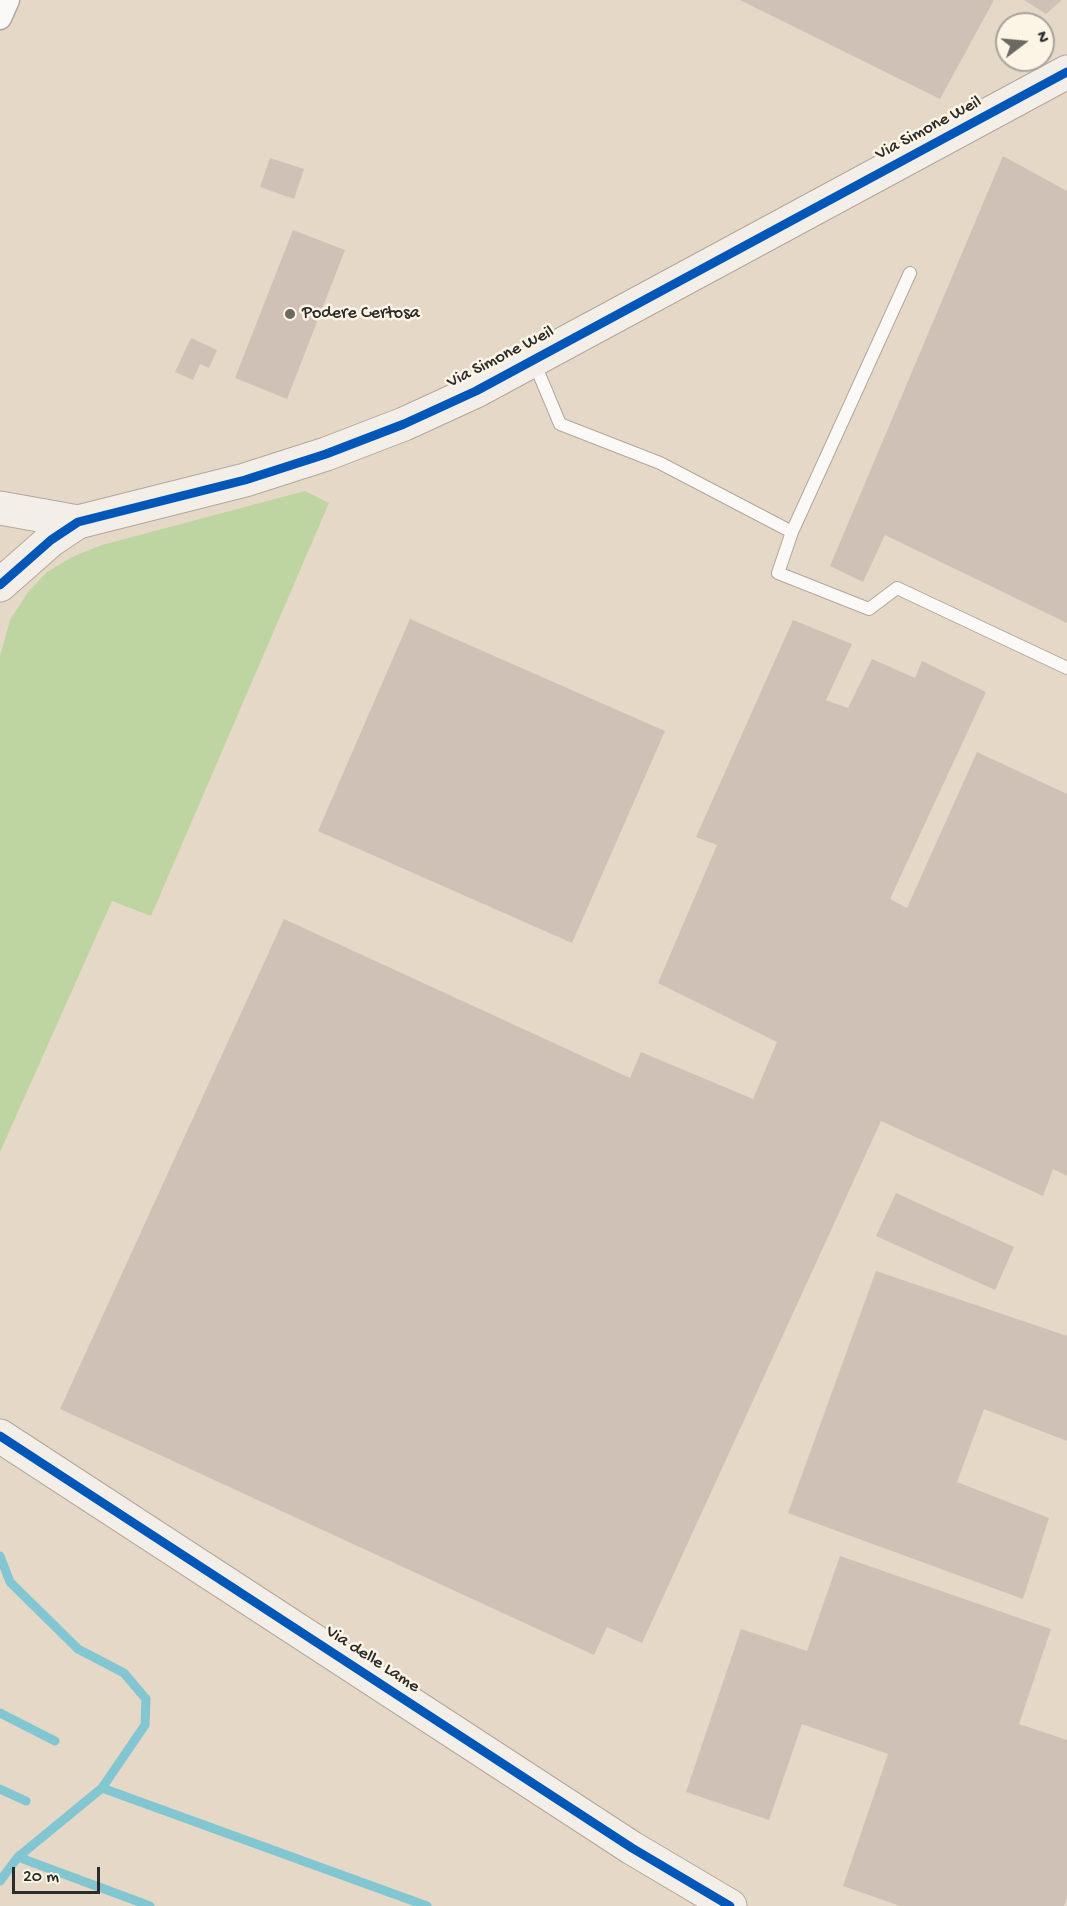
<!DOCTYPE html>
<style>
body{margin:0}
#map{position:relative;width:1067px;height:1906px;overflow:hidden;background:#e5d8c7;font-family:"Gochi Hand",sans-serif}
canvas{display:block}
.north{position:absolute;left:995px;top:12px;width:60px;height:60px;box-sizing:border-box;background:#fcf5e5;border:2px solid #a8a49b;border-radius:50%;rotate:74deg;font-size:16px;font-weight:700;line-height:24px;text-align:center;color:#2b2b2b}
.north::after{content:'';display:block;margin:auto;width:21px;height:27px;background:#6c6862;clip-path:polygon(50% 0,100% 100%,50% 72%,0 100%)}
.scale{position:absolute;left:12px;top:1867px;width:88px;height:27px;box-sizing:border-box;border:3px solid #2b2b2b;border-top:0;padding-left:8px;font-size:18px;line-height:21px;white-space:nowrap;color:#2b2b2b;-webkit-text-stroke:4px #fcf5e5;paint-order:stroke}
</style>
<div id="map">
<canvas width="1067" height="1906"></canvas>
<div class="north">N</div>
<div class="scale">20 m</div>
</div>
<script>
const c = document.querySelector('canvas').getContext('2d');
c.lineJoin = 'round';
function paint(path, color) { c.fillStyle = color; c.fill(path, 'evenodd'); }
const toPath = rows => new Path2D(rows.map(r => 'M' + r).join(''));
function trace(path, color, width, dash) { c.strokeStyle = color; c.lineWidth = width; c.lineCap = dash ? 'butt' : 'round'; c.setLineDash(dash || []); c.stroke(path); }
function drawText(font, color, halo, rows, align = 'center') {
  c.font = font + ' "Gochi Hand",sans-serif'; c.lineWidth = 5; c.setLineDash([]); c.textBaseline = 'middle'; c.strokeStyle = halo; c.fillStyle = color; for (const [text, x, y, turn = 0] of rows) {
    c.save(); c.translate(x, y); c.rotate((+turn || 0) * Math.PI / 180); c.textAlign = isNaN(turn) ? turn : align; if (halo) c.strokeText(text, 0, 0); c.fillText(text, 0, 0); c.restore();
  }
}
paint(toPath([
 [305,491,329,503,151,916,112,901,0,1152,0,656,10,620,28,592,47,572,72,557,102,545]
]), '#bed5a2');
trace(toPath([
 [0,1556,10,1582,78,1649,124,1673,146,1699,145,1725,102,1788,18,1857,0,1881],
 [0,1713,55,1741],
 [102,1788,427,1906],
 [0,1789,26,1801],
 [18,1857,150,1906]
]), '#82c6d2', 9);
paint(toPath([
 [740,0,994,0,940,99],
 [1024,0,1062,0,1046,14],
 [1003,156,1067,191,1067,623,885,535,863,582,830,566],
 [270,158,304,169,294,199,260,187],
 [293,230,345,250,287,399,235,378],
 [191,338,217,350,209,368,200,364,193,380,175,372],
 [410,619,665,731,572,943,318,831],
 [793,620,852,644,826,700,848,708,872,659,915,678,922,661,986,692,890,899,907,908,977,752,1067,794,1067,1176,1053,1169,1043,1196,881,1121,642,1643,607,1627,594,1655,60,1409,284,919,630,1078,641,1052,753,1099,777,1042,658,983,717,845,696,837],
 [896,1193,1014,1247,995,1290,876,1236],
 [876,1271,1067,1336,1067,1441,984,1409,957,1482,1049,1518,1023,1599,788,1513],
 [840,1556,1051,1629,1019,1724,1067,1740,1067,1898,1064,1906,900,1906,843,1886,888,1754,802,1724,769,1820,686,1792,741,1629,807,1651]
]), '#d0c1b7');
const lane = toPath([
 [534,362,560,424,660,463,792,532,778,573,869,609,897,588,1067,668],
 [792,532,910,273]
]);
const street = toPath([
 [0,18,8,0]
]);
const secondary = toPath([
 [0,508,78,522],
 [0,585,51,540,78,522,245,480,326,454,404,424,476,391,1067,72],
 [0,1436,632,1848,730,1906]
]);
trace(lane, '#b0a89d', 14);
trace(street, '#b0a89d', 25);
trace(secondary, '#b0a89d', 35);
trace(lane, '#fbf9f7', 12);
trace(street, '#fbf9f7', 22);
trace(secondary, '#f3efe8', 33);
trace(toPath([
 [0,585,51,540,78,522,245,480,326,454,404,424,476,391,1067,72],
 [0,1436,632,1848,730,1906]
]), '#0057b8', 9);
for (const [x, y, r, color] of [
 [290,314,6,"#6c6862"]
]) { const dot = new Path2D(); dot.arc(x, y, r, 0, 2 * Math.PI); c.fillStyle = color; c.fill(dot); trace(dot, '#fcf5e5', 2); }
drawText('18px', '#2b2b2b', '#fcf5e5', [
 ["Via Simone Weil",929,129,-28],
 ["Via Simone Weil",501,358,-27],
 ["Via delle Lame",372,1660,33]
]);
drawText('18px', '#2b2b2b', '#fcf5e5', [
 ["Podere Certosa",302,314]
], 'left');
</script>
